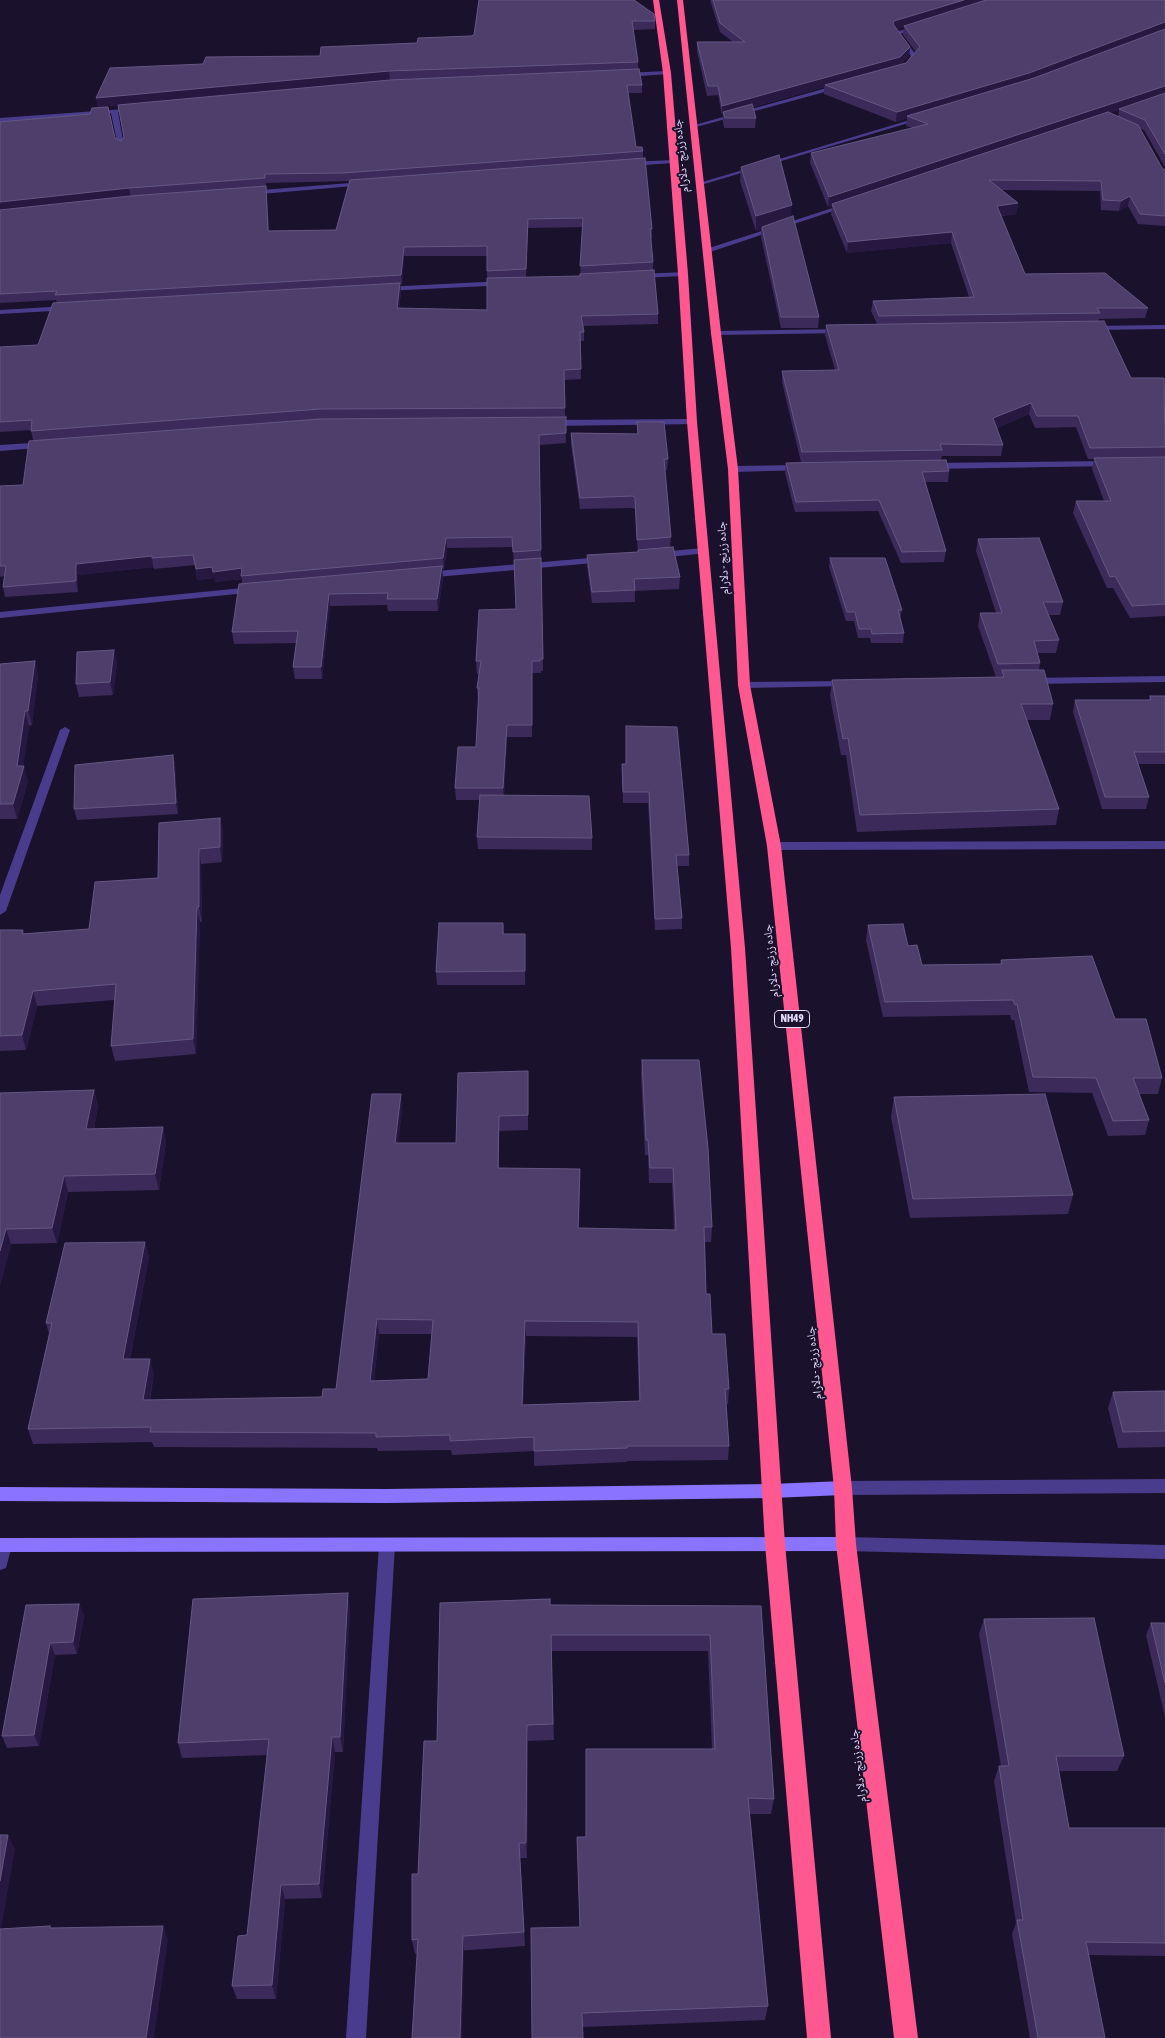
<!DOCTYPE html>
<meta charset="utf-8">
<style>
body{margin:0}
canvas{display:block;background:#1a112c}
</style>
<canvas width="1165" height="2038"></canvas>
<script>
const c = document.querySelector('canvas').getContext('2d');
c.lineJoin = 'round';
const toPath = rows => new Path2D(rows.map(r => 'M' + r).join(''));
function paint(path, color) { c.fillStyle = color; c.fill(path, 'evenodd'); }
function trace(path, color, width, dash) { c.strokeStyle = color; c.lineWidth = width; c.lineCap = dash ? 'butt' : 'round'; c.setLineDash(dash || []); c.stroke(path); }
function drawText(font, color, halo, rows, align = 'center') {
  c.font = font + ' "Asap Condensed","Noto Naskh Arabic",sans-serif'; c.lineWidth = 4; c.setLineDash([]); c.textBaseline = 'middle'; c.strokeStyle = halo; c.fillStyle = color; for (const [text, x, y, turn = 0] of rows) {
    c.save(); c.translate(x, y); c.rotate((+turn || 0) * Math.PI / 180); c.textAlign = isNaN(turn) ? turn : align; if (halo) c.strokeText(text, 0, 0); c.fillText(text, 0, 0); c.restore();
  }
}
paint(toPath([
 [918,25,923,26,900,34,917,56,907,67,903,67,911,56,893,33,918,25],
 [667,71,669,74,625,77,622,75,625,73,667,71],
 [841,84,844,86,843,87,696,127,691,126,841,84],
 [138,108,138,110,136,111,118,112,124,146,121,148,118,146,111,113,0,122,0,118,138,108],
 [920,117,925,118,701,185,696,184,920,117],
 [675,160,676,161,673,163,628,166,625,164,628,162,675,160],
 [363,182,366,184,365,185,249,195,246,193,249,191,363,182],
 [845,204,851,205,710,252,703,250,845,204],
 [686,272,687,274,683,276,638,278,634,276,638,274,686,272],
 [504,281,508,283,507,285,384,291,380,289,384,287,504,281],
 [67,306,70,306,70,310,0,314,0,310,67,306],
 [1165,325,1165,329,1090,330,1086,328,1090,326,1165,325],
 [846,329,846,333,843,333,716,335,712,333,716,331,846,329],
 [692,419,696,422,695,424,550,426,546,423,550,420,692,419],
 [46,442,50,445,49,447,0,451,0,445,46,442],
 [1110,461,1113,462,1113,466,930,469,926,466,930,463,1110,461],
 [803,465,806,466,806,470,733,472,729,469,733,466,803,465],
 [704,548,707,549,707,553,659,558,654,555,659,552,704,548],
 [602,557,607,560,605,562,425,578,420,575,425,572,602,557],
 [253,587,258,590,256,592,0,618,0,612,253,587],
 [1165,676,1165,682,1029,684,1024,681,1029,678,1165,676],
 [847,681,851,682,852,684,851,686,744,688,739,685,744,682,847,681],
 [65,727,70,730,6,911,0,915,0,895,60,730,65,727],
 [1165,841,1165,849,774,850,768,846,774,842,1165,841],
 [1165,1479,1165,1493,843,1495,837,1493,835,1488,837,1483,843,1481,1165,1479],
 [846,1537,1165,1545,1165,1559,846,1551,840,1549,838,1544,840,1539,846,1537],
 [4,1538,10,1540,12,1545,6,1568,0,1570,0,1539,4,1538],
 [387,1538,393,1540,395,1545,366,2038,346,2038,379,1545,381,1540,387,1538]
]), '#4a3c8c');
paint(toPath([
 [843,1481,849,1483,851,1488,849,1493,843,1495,771,1498,386,1503,0,1501,0,1487,386,1489,771,1484,843,1481],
 [846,1537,852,1539,854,1544,852,1549,846,1551,0,1552,0,1538,846,1537]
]), '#8a74ff');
paint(toPath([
 [653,0,659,0,671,73,688,274,697,422,745,948,785,1544,831,2038,807,2038,765,1544,731,948,687,422,678,274,663,73,653,0],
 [677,0,683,0,721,333,738,469,750,685,781,846,852,1488,856,1544,918,2038,894,2038,836,1544,834,1488,767,846,738,685,728,469,711,333,677,0]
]), '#ff5891');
paint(toPath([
 [479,0,655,21,655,29,633,30,638,62,638,69,642,85,642,93,628,93,636,147,643,151,643,158,652,229,652,238,651,238,653,262,653,270,658,314,658,324,583,326,584,332,584,341,580,341,581,379,564,380,566,443,539,445,543,671,541,671,541,673,532,673,532,737,507,737,504,795,592,838,592,850,478,849,477,837,480,800,456,800,455,788,476,747,478,700,477,688,479,674,477,674,476,661,516,609,513,547,447,548,444,569,442,569,443,578,438,611,388,611,387,605,330,606,322,679,295,679,293,667,296,643,234,644,232,632,242,584,242,579,214,582,214,578,197,580,195,565,154,569,153,567,78,575,78,592,5,597,3,587,4,576,0,577,0,486,23,485,33,440,31,430,0,432,0,347,38,345,57,303,56,300,0,303,0,122,115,138,121,141,124,137,118,105,166,101,98,107,96,98,203,64,320,56,471,36,474,35],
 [349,181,336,230,269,231,266,183],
 [583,227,580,276,526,278,528,228],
 [404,256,487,256,487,310,399,308,401,292,400,284,402,284],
 [710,0,1165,0,1165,167,1144,130,1139,128,1162,168,1165,170,1165,226,1138,224,1128,206,1119,211,1101,210,1100,191,1002,190,1018,203,1016,214,1001,216,1025,274,1148,308,1145,318,1099,319,1098,321,1131,378,1165,379,1165,616,1130,618,1113,588,1107,588,1073,513,1076,501,1104,501,1092,469,1094,459,1088,459,1076,427,1035,428,1029,414,997,428,1003,445,1001,456,942,456,941,460,949,471,948,482,925,482,946,551,944,562,901,563,878,511,795,512,785,473,786,463,801,462,782,382,782,371,835,370,825,335,826,325,877,324,871,311,873,301,969,297,951,243,847,253,831,214,832,206,828,207,810,163,811,153,913,128,906,126,907,118,896,122,824,94,824,87,753,107,756,118,755,128,724,128,723,122,723,115,722,116,718,95,707,96,697,51,697,42,733,42,720,32],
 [904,27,903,35,916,52,906,63,901,64,909,56,910,47,897,29],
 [1119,110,1118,117,1110,113],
 [741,167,791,217,819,317,818,328,781,328,761,237,761,229,756,231,740,181],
 [637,422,668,459,667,470,665,470,671,537,670,547,680,577,679,589,635,591,635,602,592,603,587,566,587,555,638,552,635,509,632,508,580,509,571,445,571,433,637,434],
 [978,539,1063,602,1060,615,1048,615,1059,640,1056,653,1038,653,1040,663,1039,670,1053,704,1050,720,1027,720,1059,809,1056,825,857,832,846,755,841,755,830,696,832,680,1001,677,1001,676,996,677,978,626,980,613,996,613,976,551],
 [830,558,902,610,900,619,904,633,903,643,871,643,870,638,858,638,854,621,846,621,829,567],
 [35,661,38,676,32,725,29,726,23,766,28,781,17,819,0,819,0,664],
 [117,662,113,695,79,697,76,684],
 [1150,696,1165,696,1165,764,1138,764,1149,797,1146,809,1102,809,1073,712,1075,700,1149,700],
 [626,726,689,855,689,866,677,866,682,918,682,929,655,930,648,803,623,803,622,764,626,764],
 [173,755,175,765,178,814,77,820,74,809],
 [220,818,223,833,222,862,201,864,202,922,200,922,196,1054,115,1061,111,1046,115,1000,37,1006,26,1050,0,1051,0,930,23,930,24,934,89,929,158,878],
 [503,923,504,934,525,934,525,985,437,985,436,972],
 [868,925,908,946,922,965,1000,964,1001,960,1115,1019,1162,1078,1158,1094,1139,1094,1149,1120,1145,1135,1108,1136,1092,1093,1029,1092,1014,1020,1011,1020,1010,1015,883,1017,866,940],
 [642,1060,712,1227,711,1242,705,1242,706,1294,712,1334,729,1389,728,1404,726,1404,729,1446,728,1460,627,1461,627,1462,534,1466,534,1451,452,1455,451,1450,378,1451,377,1448,154,1447,152,1442,33,1444,28,1429,49,1334,46,1323,145,1242,149,1257,130,1359,154,1373,150,1400,322,1397,336,1389,402,1109,398,1143,456,1143,528,1071,528,1130,499,1131,499,1168,580,1184,579,1228,674,1230,672,1183,649,1183,648,1155,645,1155,641,1075],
 [379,1334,432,1334,428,1379,374,1381],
 [526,1336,637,1337,639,1401,523,1405],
 [94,1090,98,1106,94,1129,163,1127,166,1143,159,1190,68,1192,57,1243,11,1244,0,1285,0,1093],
 [894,1097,1073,1195,1068,1214,910,1218,891,1117],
 [1165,1391,1165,1447,1118,1448,1108,1408,1113,1392],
 [79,1604,84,1616,77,1654,55,1655,39,1746,7,1748,2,1736,26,1605],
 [550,1605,761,1606,774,1799,771,1814,750,1814,768,2006,765,2020,583,2027,577,1837,586,1837,712,1749,708,1651,551,1651,554,1740,528,1741,527,1858,520,1858,525,1946,415,1954,412,1940,418,1874,437,1741],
 [350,1609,343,1752,335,1752,322,1898,285,1899,276,1999,237,1999,232,1986,247,1935,267,1755,182,1758,178,1743],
 [984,1619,1124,1756,1117,1771,1059,1771,1069,1828,1165,1828,1165,1956,1089,1955,1105,2038,1030,2038,1012,1934,1016,1923,994,1781,999,1766,1001,1766,979,1634],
 [1151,1623,1165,1623,1165,1717,1146,1635]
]), '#3b2a5a');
paint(toPath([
 [964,0,991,0,893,30,893,24,894,21],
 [1165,22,1165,30,1027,82,907,116,907,118,896,122,897,112],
 [910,47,909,56,899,66,825,85,824,87,724,115,723,112,723,115,722,116,722,106],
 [389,71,390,80,98,107,96,98],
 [1165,86,1165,95,1119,109,1119,110,833,206,832,204,832,206,828,207,829,197],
 [129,188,131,197,0,211,0,202],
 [1130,196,1128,206,1119,211,1121,201],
 [1018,203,1016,214,996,216,997,206],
 [792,205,791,220,762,227,761,229,756,231,756,216],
 [952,232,951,243,847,253,848,242],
 [404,247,404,256,402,284,401,275],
 [400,283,401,292,398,317,397,308],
 [1031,403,1029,414,992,430,993,418],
 [446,538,447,548,444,569,443,558],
 [152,556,153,567,78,575,78,592,76,581,76,564],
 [442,566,443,578,438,611,437,599],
 [212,567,242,568,241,576,242,579,214,582,214,578,197,580,196,569],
 [329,594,330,606,322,679,321,667],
 [114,650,117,662,113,695,110,682],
 [35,661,38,676,32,725,28,711],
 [25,711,29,726,22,775,24,766,28,781,17,819,13,804,17,766],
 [507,725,507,737,504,800,503,788],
 [173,755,175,765,178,814,176,803],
 [220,818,223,833,222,862,220,847],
 [199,849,201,864,202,922,199,907],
 [197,907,200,922,196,1054,193,1039],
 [33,991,37,1006,26,1050,22,1035],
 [94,1090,98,1106,91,1145,86,1129],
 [401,1094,402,1109,397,1158,395,1143],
 [163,1127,166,1143,159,1190,155,1174],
 [580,1169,580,1184,578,1243,578,1228],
 [64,1176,68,1192,57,1243,52,1228],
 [6,1229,11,1244,0,1285,0,1251],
 [145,1242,149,1257,127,1374,123,1359],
 [377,1319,379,1334,372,1395,370,1381],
 [525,1321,526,1336,522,1420,522,1405],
 [150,1359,154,1373,147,1414,143,1400],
 [348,1593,350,1609,343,1752,340,1737],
 [79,1604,84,1616,77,1654,73,1642],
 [50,1643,55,1655,39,1746,34,1735],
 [527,1725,528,1741,527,1858,526,1843],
 [332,1737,335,1752,322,1898,319,1884],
 [8,1835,15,1849,0,1936,0,1881],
 [281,1885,285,1899,276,1999,272,1985],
 [163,1926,168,1940,154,2038,146,2038],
 [463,1936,464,1950,462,2038,460,2038]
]), '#261840');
const building = toPath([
 [479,0,634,0,654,14,655,21,632,21,638,62,389,71,96,98,110,68,203,64,206,57,320,56,321,47,417,43,418,38,471,36,474,35,479,0],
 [713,0,964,0,894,21,893,24,910,47,900,57,722,106,718,86,708,86,697,42,745,42,720,23,713,0],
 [986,0,1165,0,1165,22,1029,73,897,112,825,85,906,63,920,47,904,26,986,0],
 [1165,29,1165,86,829,197,811,153,928,124,907,116,1034,78,1165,29],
 [639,69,642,85,627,85,636,147,642,147,643,151,343,173,265,174,265,178,129,188,0,202,0,122,90,114,92,108,108,107,115,138,121,141,124,137,118,105,390,80,639,69],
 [1165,93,1165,154,1145,120,1119,109,1165,93],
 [752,104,756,118,725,118,723,112,752,104],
 [1108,112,1138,125,1162,168,1165,170,1165,216,1140,214,1130,196,1121,201,1103,200,1101,181,989,180,1018,203,997,206,1025,274,1105,273,1148,308,1097,308,1100,313,879,316,873,301,974,297,952,232,848,242,832,204,1108,112],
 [779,155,792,205,756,216,741,167,779,155],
 [645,158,652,229,650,229,653,262,580,266,583,218,528,219,526,269,487,271,487,246,404,247,401,275,55,295,57,291,0,294,0,210,130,196,266,186,268,231,336,230,350,180,645,158],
 [793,216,819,317,781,317,762,227,793,216],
 [654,270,658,314,581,316,584,332,580,332,581,369,564,370,565,408,320,409,31,431,32,420,0,422,0,347,38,345,53,303,400,283,397,308,487,310,487,278,580,276,580,274,654,270],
 [1104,321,1131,378,1164,378,1165,447,1090,448,1078,416,1037,416,1031,403,993,418,1003,445,940,444,942,450,802,452,782,371,839,370,826,325,1104,321],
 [566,417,566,433,539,435,541,550,513,552,512,537,446,538,443,558,241,576,242,568,213,572,212,567,196,569,193,555,152,558,152,556,76,564,76,581,3,587,6,566,0,566,0,486,23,485,29,441,320,419,566,417],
 [637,422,664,422,668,459,664,459,671,537,637,540,635,498,633,496,580,498,571,433,638,434,637,422],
 [1165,457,1165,604,1132,606,1115,576,1110,577,1076,501,1111,501,1094,458,1165,457],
 [946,460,949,471,922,472,946,551,902,552,879,500,796,502,786,463,946,460],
 [1039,538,1063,602,1043,602,1059,640,1034,641,1040,663,998,664,980,613,1002,613,978,539,1039,538],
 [673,547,680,577,634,579,635,590,592,592,587,555,638,552,638,550,673,547],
 [541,558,543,659,540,659,540,661,532,661,532,725,507,725,503,788,455,788,458,747,476,747,479,688,477,688,481,661,476,661,479,610,516,609,514,560,541,558],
 [830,558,885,558,902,610,898,610,904,633,872,634,871,629,859,629,855,612,847,612,830,558],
 [442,566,437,599,387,599,388,593,329,594,321,667,293,667,298,631,232,632,239,584,442,566],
 [114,650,110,682,76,684,77,652,114,650],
 [35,661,28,711,25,711,17,766,24,766,13,804,0,804,0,664,35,661],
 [1002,670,1044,670,1053,704,1021,704,1059,809,860,815,848,738,843,739,832,680,1004,677,1002,670],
 [1150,696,1165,696,1165,752,1134,752,1149,797,1105,797,1075,700,1151,700,1150,696],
 [626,726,677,727,689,855,676,855,682,918,655,919,649,792,623,792,622,764,626,764,626,726],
 [173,755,176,803,74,809,75,765,173,755],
 [480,795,589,796,592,838,477,837,480,795],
 [220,818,220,847,199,849,199,907,197,907,193,1039,111,1046,116,984,33,991,22,1035,0,1036,0,930,23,930,22,934,89,929,95,882,158,878,159,823,220,818],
 [439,923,503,923,503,934,525,934,525,971,436,972,439,923],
 [903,924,908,946,917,945,922,965,1002,964,1001,960,1092,956,1115,1019,1146,1019,1162,1078,1133,1078,1149,1120,1113,1121,1096,1078,1033,1077,1017,1004,1015,1005,1013,1000,885,1002,868,925,903,924],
 [642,1060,699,1060,708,1148,712,1227,704,1227,706,1294,710,1294,712,1334,725,1334,729,1389,725,1389,729,1446,627,1446,627,1448,534,1451,534,1437,450,1441,450,1435,376,1437,376,1433,150,1432,151,1427,28,1429,52,1323,46,1323,65,1243,145,1242,123,1359,150,1359,143,1400,322,1397,323,1389,336,1389,372,1094,401,1094,395,1143,456,1143,458,1073,528,1071,528,1115,499,1116,498,1168,580,1169,578,1228,676,1230,673,1168,650,1168,648,1140,646,1140,642,1060],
 [377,1319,433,1320,428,1379,370,1381,377,1319],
 [525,1321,638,1322,640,1401,522,1405,525,1321],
 [94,1090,86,1129,163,1127,155,1174,64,1176,52,1228,6,1229,0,1251,0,1093,94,1090],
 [1045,1094,1073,1195,913,1199,894,1097,1045,1094],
 [1165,1391,1165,1431,1123,1432,1113,1392,1165,1391],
 [348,1593,340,1737,332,1737,319,1884,281,1885,272,1985,232,1986,238,1936,247,1935,269,1739,178,1743,193,1599,348,1593],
 [550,1599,550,1605,761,1606,774,1799,748,1798,768,2006,582,2013,583,2038,532,2038,531,1928,580,1927,577,1837,586,1837,586,1749,715,1749,710,1635,551,1635,553,1724,527,1725,526,1843,519,1843,524,1932,463,1936,460,2038,412,2038,418,1939,412,1940,412,1874,418,1874,424,1741,437,1741,440,1603,550,1599],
 [79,1604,73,1642,50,1643,34,1735,2,1736,26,1605,79,1604],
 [1094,1618,1124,1756,1056,1756,1069,1828,1165,1828,1165,1943,1086,1942,1105,2038,1038,2038,1017,1920,1023,1920,999,1766,1009,1766,984,1619,1094,1618],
 [1151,1623,1165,1623,1165,1683,1151,1623],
 [0,1835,8,1835,0,1881,0,1835],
 [50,1926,50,1928,163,1926,146,2038,0,2038,0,1929,50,1926]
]);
paint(building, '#4d3e6c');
trace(building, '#655783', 1);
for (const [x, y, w] of [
 [792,1019,35]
]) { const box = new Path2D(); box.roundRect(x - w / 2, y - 8.5, w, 17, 4); c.fillStyle = '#1a112c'; c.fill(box); trace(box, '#e5ddff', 1); }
drawText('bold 11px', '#e5ddff', null, [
 ["NH49",792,1019]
]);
drawText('12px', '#e5ddff', '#1a112c', [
 ["جاده زرنج - دلارام",681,156,-96],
 ["جاده زرنج - دلارام",723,558,-93],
 ["جاده زرنج - دلارام",771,961,-96],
 ["جاده زرنج - دلارام",814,1363,-96],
 ["جاده زرنج - دلارام",858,1766,-97]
]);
</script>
